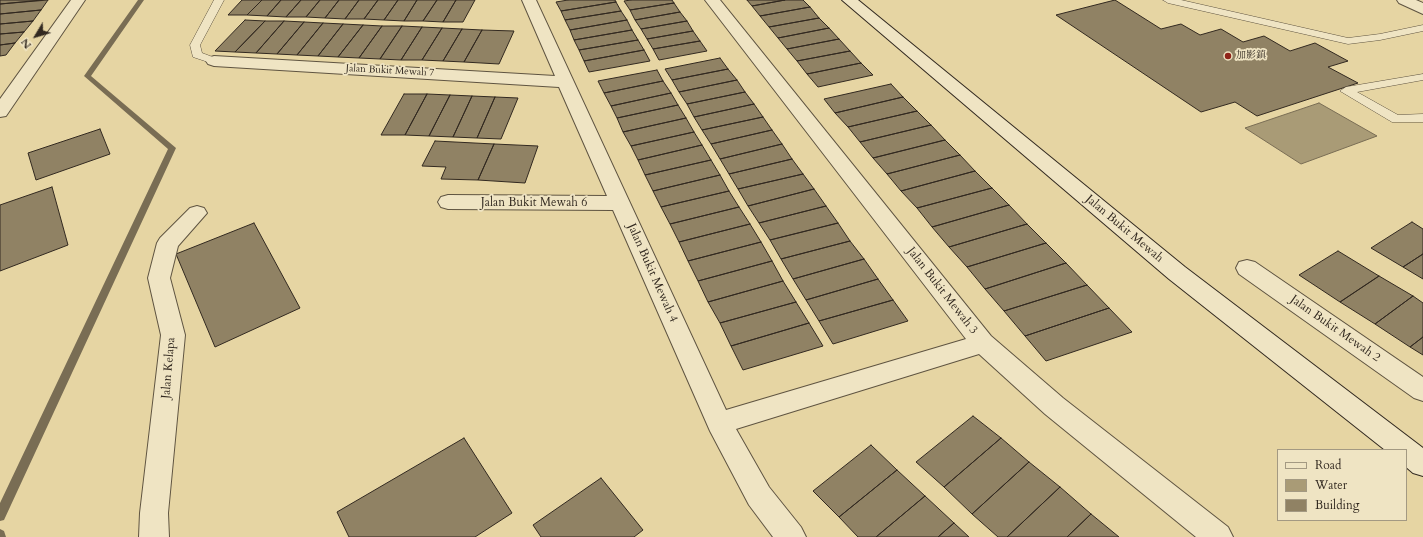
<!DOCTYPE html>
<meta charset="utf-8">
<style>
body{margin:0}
#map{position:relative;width:1423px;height:537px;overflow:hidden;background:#e6d5a3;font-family:Cardo,serif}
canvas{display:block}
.legend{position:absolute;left:1277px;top:449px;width:130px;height:72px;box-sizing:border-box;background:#efe4c3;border:1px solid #a39982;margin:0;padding:5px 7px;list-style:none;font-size:12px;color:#322920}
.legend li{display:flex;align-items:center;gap:8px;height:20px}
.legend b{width:20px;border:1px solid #a39982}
.north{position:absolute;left:16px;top:16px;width:40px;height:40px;-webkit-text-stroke:3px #efe4c3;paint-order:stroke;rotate:232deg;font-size:11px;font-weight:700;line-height:16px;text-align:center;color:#322920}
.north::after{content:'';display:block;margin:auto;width:14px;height:18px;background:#322920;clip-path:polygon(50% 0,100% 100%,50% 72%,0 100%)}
</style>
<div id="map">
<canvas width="1423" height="537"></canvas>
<ul class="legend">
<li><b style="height:5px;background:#efe4c3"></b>Road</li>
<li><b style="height:11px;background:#a99b76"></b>Water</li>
<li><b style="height:11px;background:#908264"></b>Building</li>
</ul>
<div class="north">N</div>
</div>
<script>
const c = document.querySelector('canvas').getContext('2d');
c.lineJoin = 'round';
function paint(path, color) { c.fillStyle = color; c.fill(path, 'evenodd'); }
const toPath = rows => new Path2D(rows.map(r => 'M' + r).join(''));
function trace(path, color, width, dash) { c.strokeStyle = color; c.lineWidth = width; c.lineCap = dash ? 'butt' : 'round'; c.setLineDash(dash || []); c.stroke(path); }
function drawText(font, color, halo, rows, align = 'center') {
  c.font = font + ' Cardo,"Noto Serif SC",serif'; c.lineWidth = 3.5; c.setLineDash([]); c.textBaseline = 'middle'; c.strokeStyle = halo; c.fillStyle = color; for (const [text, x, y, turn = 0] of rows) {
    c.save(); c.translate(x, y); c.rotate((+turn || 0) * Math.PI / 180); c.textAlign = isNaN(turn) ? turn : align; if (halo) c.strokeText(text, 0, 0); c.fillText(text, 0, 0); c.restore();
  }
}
const water = toPath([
 [1319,103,1377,136,1301,164,1245,128,1319,103]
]);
paint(water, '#a99b76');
trace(water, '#796d54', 1);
paint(toPath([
 [138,0,144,0,91,76,176,148,4,520,0,521,0,503,168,149,84,76,138,0],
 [0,529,4,531,6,537,0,537,0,529]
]), '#796d54');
const building = toPath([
 [0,0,42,0,0,4,0,0],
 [48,0,41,10,0,14,0,4,48,0],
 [242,0,262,0,247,15,228,15,242,0],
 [262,0,281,0,267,16,247,15,262,0],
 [281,0,301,0,286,17,267,16,281,0],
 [301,0,320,0,306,17,286,17,301,0],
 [320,0,339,0,325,18,306,17,320,0],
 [339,0,359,0,345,19,325,18,339,0],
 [359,0,378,0,364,19,345,19,359,0],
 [378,0,398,0,384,20,364,19,378,0],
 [398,0,417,0,404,21,384,20,398,0],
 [417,0,437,0,423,21,404,21,417,0],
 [437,0,456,0,443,22,423,21,437,0],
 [456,0,475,0,463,22,443,22,456,0],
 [568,0,615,0,616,2,561,11,556,2,568,0],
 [631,0,672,0,674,3,630,10,624,1,631,0],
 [747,0,785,0,752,6,747,0],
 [785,0,803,0,810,7,760,16,752,6,785,0],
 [1115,0,1161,29,1181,24,1200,35,1221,29,1243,42,1264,36,1290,51,1315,43,1348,61,1328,67,1358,83,1257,116,1235,102,1201,112,1056,15,1115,0],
 [616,2,621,11,565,20,561,11,616,2],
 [674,3,680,12,635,20,630,10,674,3],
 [810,7,819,18,769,27,760,16,810,7],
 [41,10,33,21,0,24,0,14,41,10],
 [621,11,627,20,570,30,565,20,621,11],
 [680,12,687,21,641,29,635,20,680,12],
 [819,18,829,28,778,38,769,27,819,18],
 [245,20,265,21,235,52,215,51,245,20],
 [627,20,632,30,574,40,570,30,627,20],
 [33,21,24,32,0,34,0,24,33,21],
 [265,21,284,21,256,53,235,52,265,21],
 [284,21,304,22,277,54,256,53,284,21],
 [687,21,693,31,647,39,641,29,687,21],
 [304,22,323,23,297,55,277,54,304,22],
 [323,23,343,24,318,56,297,55,323,23],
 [343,24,363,25,338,57,318,56,343,24],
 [363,25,382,26,359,58,338,57,363,25],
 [382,26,402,26,380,59,359,58,382,26],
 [402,26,422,27,401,60,380,59,402,26],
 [422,27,442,28,422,60,401,60,422,27],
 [442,28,462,29,443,61,422,60,442,28],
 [829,28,839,39,787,49,778,38,829,28],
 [462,29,482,30,464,62,443,61,462,29],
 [482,30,514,31,499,64,464,62,482,30],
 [632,30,638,40,579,50,574,40,632,30],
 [693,31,700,41,653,49,647,39,693,31],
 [24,32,15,43,0,45,0,34,24,32],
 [839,39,850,51,797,61,787,49,839,39],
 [638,40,644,50,584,61,579,50,638,40],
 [700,41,707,51,659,60,653,49,700,41],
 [15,43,6,55,0,56,0,45,15,43],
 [644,50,650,61,589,72,584,61,644,50],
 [850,51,861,63,807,74,797,61,850,51],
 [720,58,728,69,672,80,665,69,720,58],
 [861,63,873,75,818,87,807,74,861,63],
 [728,69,737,80,679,92,672,80,728,69],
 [657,70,663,81,604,93,598,81,657,70],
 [737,80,745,92,687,104,679,92,737,80],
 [663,81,671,93,611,106,604,93,663,81],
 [891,84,903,97,835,113,824,99,891,84],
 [745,92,754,104,694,117,687,104,745,92],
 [671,93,678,105,617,118,611,106,671,93],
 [404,94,427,94,405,135,381,135,404,94],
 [427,94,450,95,429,136,405,135,427,94],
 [450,95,472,96,453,137,429,136,450,95],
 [472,96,495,97,477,138,453,137,472,96],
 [495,97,518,98,501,139,477,138,495,97],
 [903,97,917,111,848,127,835,113,903,97],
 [754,104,763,117,702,130,694,117,754,104],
 [678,105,686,118,623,132,617,118,678,105],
 [917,111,931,125,860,142,848,127,917,111],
 [763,117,772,130,711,144,702,130,763,117],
 [686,118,694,132,631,146,623,132,686,118],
 [931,125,945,140,873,158,860,142,931,125],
 [100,129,110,154,36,180,28,153,100,129],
 [772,130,782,144,720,159,711,144,772,130],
 [694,132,702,145,638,160,631,146,694,132],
 [945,140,960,155,887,174,873,158,945,140],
 [435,141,494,144,478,180,441,179,446,167,422,166,435,141],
 [494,144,538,146,525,183,478,180,494,144],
 [782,144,792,159,729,174,720,159,782,144],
 [702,145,711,160,645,175,638,160,702,145],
 [960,155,975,171,901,191,887,174,960,155],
 [792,159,803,174,738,189,729,174,792,159],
 [711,160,720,175,653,191,645,175,711,160],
 [975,171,992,188,917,208,901,191,975,171],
 [803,174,814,189,748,206,738,189,803,174],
 [720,175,729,191,661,207,653,191,720,175],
 [52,187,68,245,0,271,0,205,52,187],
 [992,188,1009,205,932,227,917,208,992,188],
 [814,189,826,206,759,223,748,206,814,189],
 [729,191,739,207,670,224,661,207,729,191],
 [1009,205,1027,224,949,247,932,227,1009,205],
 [826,206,838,223,770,240,759,223,826,206],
 [739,207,750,224,679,242,670,224,739,207],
 [1412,222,1423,229,1423,254,1403,267,1371,248,1412,222],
 [254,223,300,308,215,347,176,254,254,223],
 [838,223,850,241,781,259,770,240,838,223],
 [750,224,761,242,688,261,679,242,750,224],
 [1027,224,1046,243,967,267,949,247,1027,224],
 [850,241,864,259,793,279,781,259,850,241],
 [761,242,772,261,698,281,688,261,761,242],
 [1046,243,1066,263,985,289,967,267,1046,243],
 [1338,251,1379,276,1340,302,1299,275,1338,251],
 [1423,254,1423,279,1403,267,1423,254],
 [864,259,878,279,806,300,793,279,864,259],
 [772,261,783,281,708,302,698,281,772,261],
 [1066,263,1087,285,1004,311,985,289,1066,263],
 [1379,276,1413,296,1375,324,1340,302,1379,276],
 [878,279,893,300,819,321,806,300,878,279],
 [783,281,796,302,720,323,708,302,783,281],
 [1087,285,1109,308,1025,336,1004,311,1087,285],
 [1413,296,1423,303,1423,337,1410,347,1375,324,1413,296],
 [893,300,908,321,833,344,819,321,893,300],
 [796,302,809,323,731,346,720,323,796,302],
 [1109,308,1132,332,1046,361,1025,336,1109,308],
 [809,323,823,346,743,370,731,346,809,323],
 [1423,337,1423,355,1410,347,1423,337],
 [973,416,1001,438,944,487,916,462,973,416],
 [464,438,512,513,475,537,349,537,337,512,464,438],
 [1001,438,1029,462,972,514,944,487,1001,438],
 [871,445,897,470,839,517,813,491,871,445],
 [1029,462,1060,487,1007,537,998,537,972,514,1029,462],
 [897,470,925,496,876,537,858,537,839,517,897,470],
 [601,478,643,530,634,537,541,537,533,525,601,478],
 [1060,487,1091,514,1067,537,1007,537,1060,487],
 [925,496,954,523,938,537,876,537,925,496],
 [1091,514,1119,537,1067,537,1091,514],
 [954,523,969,537,938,537,954,523]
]);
paint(building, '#908264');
trace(building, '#322920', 1);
const lane = toPath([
 [214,0,224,0,200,45,202,53,218,59,220,61,214,64,193,57,190,45,214,0],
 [1163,0,1181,0,1348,38,1380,34,1423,25,1423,31,1380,40,1348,44,1168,3,1163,0],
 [1423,74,1423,80,1357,92,1398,115,1423,114,1423,122,1392,122,1340,91,1346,87,1423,74]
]);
const street = toPath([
 [71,0,85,0,6,116,0,117,0,99,71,0],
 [522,0,536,0,726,410,966,339,705,0,720,0,991,336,1063,398,1228,527,1233,537,1196,537,1045,414,979,354,736,429,769,487,801,527,806,537,773,537,749,505,710,431,613,210,448,209,441,207,438,202,441,197,448,195,607,196,559,87,214,66,208,64,206,61,208,58,214,56,555,76,522,0],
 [1397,0,1416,0,1423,3,1423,14,1399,3,1397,0],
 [197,206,204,208,207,213,178,246,170,278,185,335,168,513,169,537,139,537,140,513,161,335,148,278,157,243,160,238,190,208,197,206],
 [1247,260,1255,262,1423,377,1423,401,1414,398,1239,274,1236,268,1239,262,1247,260]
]);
const secondary = toPath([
 [842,0,858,0,1185,267,1423,448,1423,476,1413,473,1406,467,1406,450,1385,450,1169,279,842,0]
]);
trace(lane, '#5f5441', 1);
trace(street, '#5f5441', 2);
trace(secondary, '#322920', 2);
paint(lane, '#efe4c3');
paint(street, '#efe4c3');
paint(secondary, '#efe4c3');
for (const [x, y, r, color] of [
 [1228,56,4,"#8f2418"]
]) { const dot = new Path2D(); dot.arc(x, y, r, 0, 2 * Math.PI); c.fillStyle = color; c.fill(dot); trace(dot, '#efe4c3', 1.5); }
drawText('10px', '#322920', '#efe4c3', [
 ["加影鎮",1236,56]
], 'left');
drawText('10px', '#322920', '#efe4c3', [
 ["Jalan Bukit Mewah 7",390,71,3]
]);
drawText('12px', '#322920', '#efe4c3', [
 ["Jalan Bukit Mewah 6",534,203],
 ["Jalan Bukit Mewah",1124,229,40],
 ["Jalan Bukit Mewah 4",652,273,66],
 ["Jalan Bukit Mewah 3",942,291,52],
 ["Jalan Bukit Mewah 2",1335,329,35],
 ["Jalan Kelapa",169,368,-85]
]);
</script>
